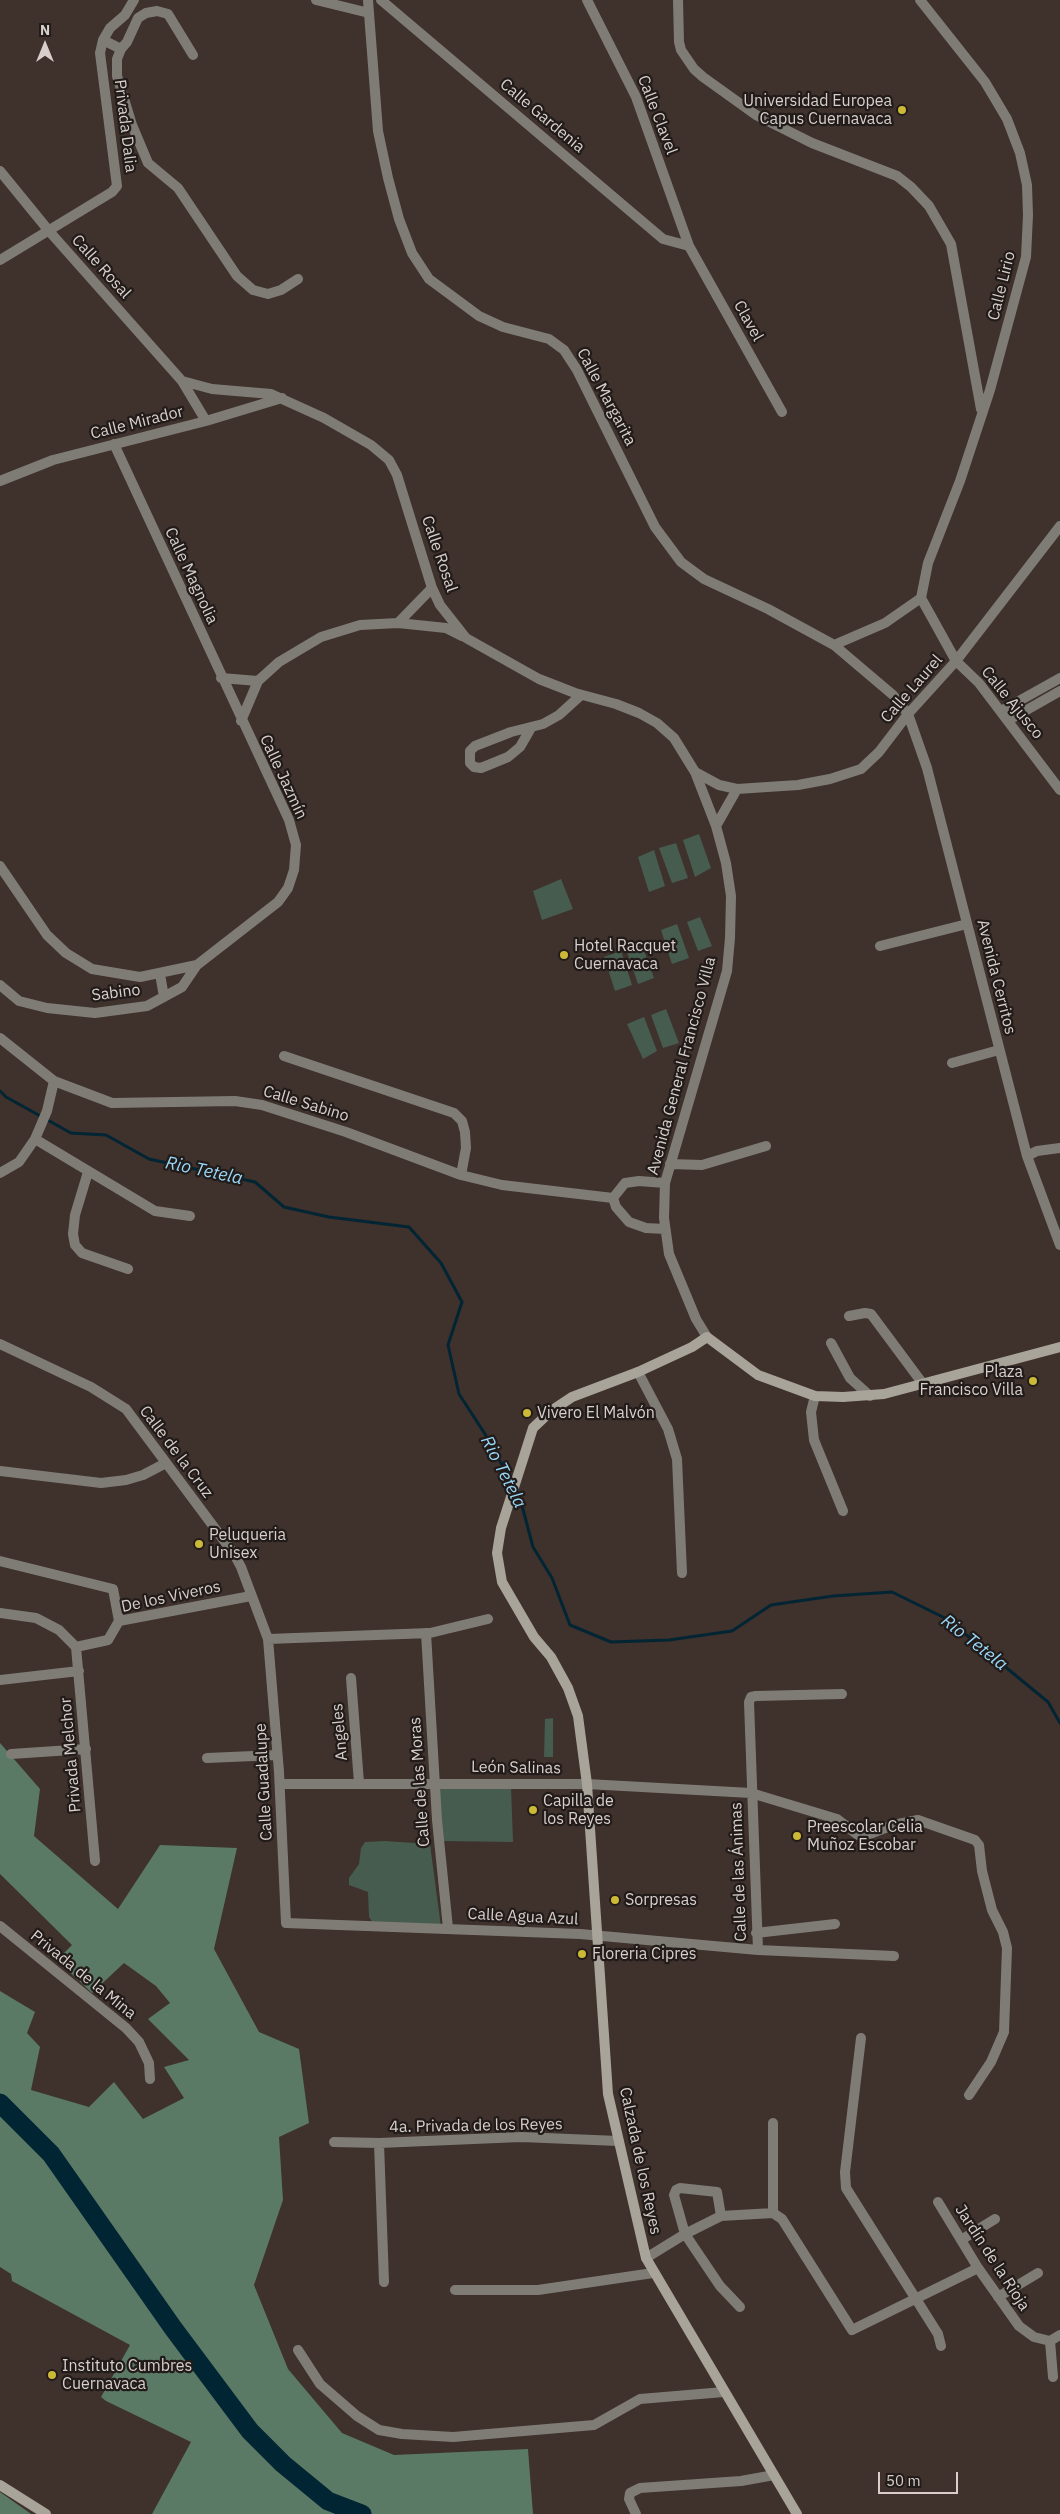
<!DOCTYPE html>
<meta charset="utf-8">
<style>
body{margin:0}
#map{position:relative;width:1060px;height:2514px;overflow:hidden;background:#3f312c;font-family:"IBM Plex Sans",sans-serif}
canvas{display:block}
.north{position:absolute;left:20px;top:20px;width:50px;height:50px;-webkit-text-stroke:4px #211b19;paint-order:stroke;rotate:0deg;font-size:14px;font-weight:700;line-height:20px;text-align:center;color:#d8cfcc}
.north::after{content:'';display:block;margin:auto;width:18px;height:22px;background:#d8cfcc;clip-path:polygon(50% 0,100% 100%,50% 72%,0 100%)}
.scale{position:absolute;left:878px;top:2472px;width:80px;height:22px;box-sizing:border-box;border:2px solid #d8cfcc;border-top:0;padding-left:6px;font-size:15px;line-height:18px;white-space:nowrap;color:#d8cfcc;-webkit-text-stroke:4px #211b19;paint-order:stroke}
</style>
<div id="map">
<canvas width="1060" height="2514"></canvas>
<div class="north">N</div>
<div class="scale">50 m</div>
</div>
<script>
const c = document.querySelector('canvas').getContext('2d');
c.lineJoin = 'round';
function paint(path, color) { c.fillStyle = color; c.fill(path, 'evenodd'); }
const toPath = rows => new Path2D(rows.map(r => 'M' + r).join(''));
function trace(path, color, width, dash) { c.strokeStyle = color; c.lineWidth = width; c.lineCap = dash ? 'butt' : 'round'; c.setLineDash(dash || []); c.stroke(path); }
function drawText(font, color, halo, rows, align = 'center') {
  c.font = font + ' "IBM Plex Sans",sans-serif'; c.lineWidth = 4.5; c.setLineDash([]); c.textBaseline = 'middle'; c.strokeStyle = halo; c.fillStyle = color; for (const [text, x, y, turn = 0] of rows) {
    c.save(); c.translate(x, y); c.rotate((+turn || 0) * Math.PI / 180); c.textAlign = isNaN(turn) ? turn : align; if (halo) c.strokeText(text, 0, 0); c.fillText(text, 0, 0); c.restore();
  }
}
paint(toPath([
 [699,834,711,868,695,877,683,840],
 [676,843,688,878,672,883,659,848],
 [654,850,665,886,649,892,638,857],
 [561,879,573,909,542,920,533,891],
 [700,917,712,946,698,951,687,922],
 [677,924,689,958,672,964,661,930],
 [642,945,654,978,638,984,626,949],
 [621,951,632,985,615,991,604,957],
 [666,1009,679,1043,663,1048,651,1015],
 [644,1017,657,1051,643,1059,627,1024],
 [553,1718,553,1757,544,1757,545,1719],
 [439,1787,511,1787,513,1842,442,1841],
 [385,1841,430,1844,441,1927,375,1926,369,1917,368,1892,349,1885,349,1878,359,1864,361,1848,365,1842]
]), '#465c4e');
paint(toPath([
 [0,1743,40,1789,34,1836,118,1909,160,1845,237,1848,214,1949,259,2032,299,2049,309,2123,279,2137,283,2200,254,2285,288,2369,342,2433,394,2455,528,2449,533,2514,152,2514,191,2442,106,2401,101,2397,130,2345,12,2281,11,2274,0,2267,0,1991,35,2012,27,2033,40,2047,31,2090,89,2107,114,2082,143,2119,184,2098,164,2067,189,2060,148,2019,170,2003,156,1986,124,1963,92,1993,57,1960,72,1945,0,1874],
 [0,2492,27,2511,31,2514,0,2514]
]), '#5a7a65');
trace(toPath([
 [0,1091,6,1097,71,1133,106,1135,149,1159,255,1182,284,1207,329,1217,409,1227,441,1263,462,1302,448,1345,459,1394,485,1434,512,1483],
 [516,1490,520,1498,533,1547,552,1578,570,1625,611,1642,669,1640,732,1631,771,1605,833,1596,892,1592,947,1619,1048,1702,1060,1723]
]), '#022534', 3);
trace(toPath([
 [0,2103,51,2154,173,2328,250,2431,283,2464,328,2501,362,2514]
]), '#022534', 19);
trace(toPath([
 [316,0,369,13],
 [368,0,378,131,388,178,399,219,412,253,429,279,479,316,503,327,549,339,564,350,577,370,655,527,681,562,704,579,768,609,834,645,893,695,908,714,927,768,1027,1156,1060,1245],
 [381,0,663,239,689,246],
 [587,0,636,97,689,246,782,412],
 [678,0,679,42,681,50,694,69,703,77,756,115,812,143,897,176,911,187,929,206,951,244,981,409],
 [920,0,985,82,1007,119,1020,153,1027,185,1028,215,1026,257,990,390,960,481,928,563,921,598],
 [103,40,121,49],
 [193,55,168,14,157,11,146,13,138,18,127,42,121,49,117,59,117,76,132,125,148,163,178,188,237,276,253,290,268,294,281,290,298,279],
 [0,171,49,231,182,381,206,421],
 [0,260,112,192,117,186,100,53,103,40,110,28,125,15,134,0],
 [182,381,212,389,271,394,324,418,371,445,389,460,397,475,432,588,440,605,466,638,539,679,575,693,616,704,639,713,657,723,674,738,695,772,716,826,726,863,731,896,730,938,727,971,665,1183,664,1218,669,1254,696,1319,707,1337],
 [0,481,53,460,206,421,282,398],
 [921,598,956,661,979,683,1060,790],
 [398,623,432,588],
 [834,645,885,623,921,598],
 [221,678,258,681],
 [1001,711,1060,678],
 [1009,720,1060,691],
 [241,721,258,681,279,662,321,637,360,625,398,623,446,628,462,636],
 [531,728,520,747,508,757,481,768,474,767,470,763,470,751,475,746,511,732,543,724,559,715,581,695],
 [695,772,719,785,737,789,798,785,830,779,861,769,879,752,908,714,956,661,1060,526],
 [716,826,737,789],
 [0,866,47,935,66,953,92,969,140,977,197,965],
 [880,946,967,924],
 [160,974,164,997],
 [0,985,19,1001,47,1008,95,1013,147,1006,182,987,197,965,278,902,288,888,294,870,296,845,289,820,114,444],
 [0,1038,54,1081,112,1103,235,1101,262,1105,346,1132,461,1175,502,1185,613,1198],
 [284,1056,454,1113,462,1121,465,1132,466,1148,461,1175],
 [952,1063,999,1050],
 [35,1139,155,1211,190,1216],
 [1027,1156,1037,1151,1060,1148],
 [670,1164,702,1165,766,1146],
 [88,1172,75,1215,73,1234,75,1245,82,1253,128,1269],
 [0,1173,19,1162,35,1139,47,1111,54,1081],
 [665,1183,639,1181,625,1183,613,1198,616,1207,629,1222,646,1228,665,1229],
 [849,1316,865,1313,871,1314,923,1384],
 [831,1343,850,1378,870,1396],
 [0,1344,91,1387,126,1409,234,1554,241,1567,268,1639,279,1772,286,1923,580,1934,758,1950,894,1956],
 [638,1372,668,1429,677,1459,682,1573],
 [815,1396,811,1412,814,1440,843,1511],
 [0,1471,101,1483,126,1480,143,1475,166,1463],
 [0,1561,113,1589,119,1621],
 [0,1613,36,1618,59,1630,76,1647],
 [426,1633,437,1820,448,1928],
 [268,1639,430,1633,488,1619],
 [76,1647,95,1861],
 [76,1647,108,1640,119,1621,251,1596],
 [351,1678,359,1783],
 [0,1680,79,1671],
 [11,1754,86,1749],
 [207,1758,277,1755],
 [280,1784,587,1784,751,1793,837,1819,858,1835,867,1835,893,1825,918,1820,975,1840,979,1845,982,1871,992,1910,1003,1932,1007,1948,1004,2032,991,2062,969,2095],
 [0,1926,126,2028,139,2042,149,2063,150,2079],
 [756,1933,835,1924],
 [758,1950,749,1702,751,1697,756,1696,842,1694],
 [861,2038,845,2172,846,2188,938,2334,941,2346],
 [334,2142,379,2143,521,2137,618,2141],
 [379,2143,384,2282],
 [938,2202,978,2268,1019,2326,1034,2337,1050,2341],
 [773,2213,773,2123],
 [721,2216,717,2192,680,2188,676,2190,674,2195,685,2234,720,2286,740,2307],
 [961,2240,995,2219],
 [646,2258,685,2234,721,2216,773,2213,782,2219,852,2330,978,2268],
 [455,2290,538,2290,653,2273],
 [998,2297,1038,2273],
 [1050,2341,1053,2377],
 [1050,2341,1060,2335],
 [298,2350,320,2384,357,2416,379,2430,402,2434,453,2437,594,2425,640,2399,724,2392],
 [636,2514,629,2499,630,2493,640,2488,741,2481,774,2475]
]), '#7f7c76', 10);
trace(toPath([
 [0,2485,46,2514],
 [797,2514,646,2258,608,2094,587,1784,578,1716,568,1688,551,1657,534,1637,502,1582,497,1553,501,1528,533,1428,551,1411,572,1397,638,1372,692,1347,707,1337,758,1375,815,1396,843,1397,884,1394,1060,1347]
]), '#a8a49a', 10);
for (const [x, y, r, color] of [
 [902,110,5,"#cdb938"],
 [564,955,5,"#cdb938"],
 [1033,1381,5,"#cdb938"],
 [527,1413,5,"#cdb938"],
 [199,1544,5,"#cdb938"],
 [533,1810,5,"#cdb938"],
 [797,1836,5,"#cdb938"],
 [615,1900,5,"#cdb938"],
 [582,1954,5,"#cdb938"],
 [52,2375,5,"#cdb938"]
]) { const dot = new Path2D(); dot.arc(x, y, r, 0, 2 * Math.PI); c.fillStyle = color; c.fill(dot); trace(dot, '#211b19', 2); }
drawText('16px', '#d8cfcc', '#211b19', [
 ["Universidad Europea",892,101,"right"],
 ["Capus Cuernavaca",892,119,"right"],
 ["Hotel Racquet",574,946],
 ["Cuernavaca",574,964],
 ["Plaza",1023,1372,"right"],
 ["Francisco Villa",1023,1390,"right"],
 ["Vivero El Malvón",537,1413],
 ["Peluqueria",209,1535],
 ["Unisex",209,1553],
 ["Capilla de",543,1801],
 ["los Reyes",543,1819],
 ["Preescolar Celia",807,1827],
 ["Muñoz Escobar",807,1845],
 ["Sorpresas",625,1900],
 ["Floreria Cipres",592,1954],
 ["Instituto Cumbres",62,2366],
 ["Cuernavaca",62,2384]
], 'left');
drawText('16px', '#d8cfcc', '#211b19', [
 ["Calle Clavel",657,115,69],
 ["Calle Gardenia",542,116,40],
 ["Privada Dalia",125,126,83],
 ["Calle Rosal",101,267,48],
 ["Calle Lirio",1002,286,-76],
 ["Clavel",748,321,61],
 ["Calle Margarita",606,397,62],
 ["Calle Mirador",137,423,-14],
 ["Calle Rosal",439,554,71],
 ["Calle Magnolia",191,576,65],
 ["Calle Laurel",912,689,-49],
 ["Calle Ajusco",1012,703,51],
 ["Calle Jazmín",283,777,65],
 ["Avenida Cerritos",996,977,76],
 ["Sabino",116,993,-7],
 ["Avenida General Francisco Villa",682,1066,-75],
 ["Calle Sabino",306,1104,17],
 ["Calle de la Cruz",176,1452,53],
 ["De los Viveros",171,1597,-12],
 ["Angeles",340,1732,-95],
 ["Privada Melchor",71,1755,-95],
 ["León Salinas",516,1768,1],
 ["Calle Guadalupe",264,1782,-93],
 ["Calle de las Moras",420,1782,-94],
 ["Calle de las Ánimas",739,1872,-92],
 ["Calle Agua Azul",523,1917,3],
 ["Privada de la Mina",83,1975,39],
 ["4a. Privada de los Reyes",476,2126,-1],
 ["Calzada de los Reyes",640,2161,78],
 ["Jardín de la Rioja",992,2258,57]
]);
drawText('italic 18px', '#98d7f8', '#211b19', [
 ["Rio Tetela",204,1171,12],
 ["Rio Tetela",503,1472,63],
 ["Rio Tetela",974,1643,38]
]);
</script>
